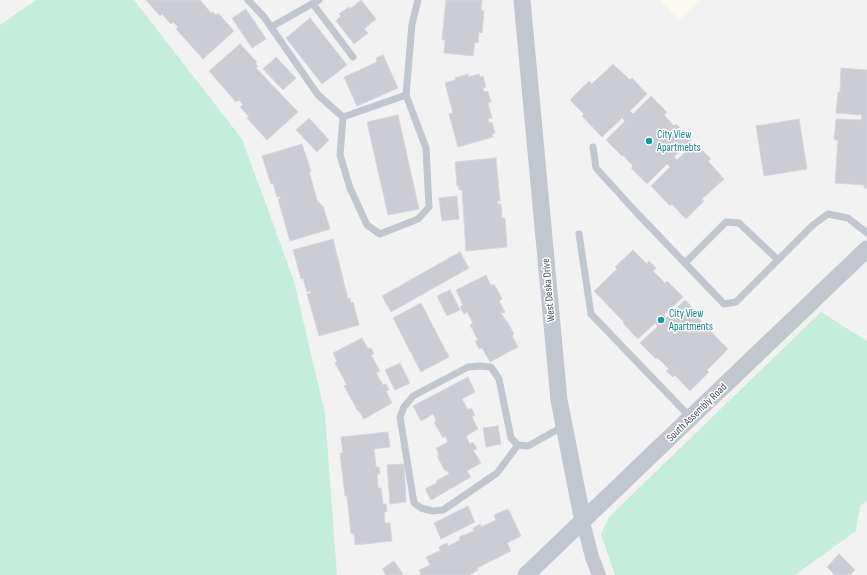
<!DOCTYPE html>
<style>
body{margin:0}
canvas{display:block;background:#f3f2f2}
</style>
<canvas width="867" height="575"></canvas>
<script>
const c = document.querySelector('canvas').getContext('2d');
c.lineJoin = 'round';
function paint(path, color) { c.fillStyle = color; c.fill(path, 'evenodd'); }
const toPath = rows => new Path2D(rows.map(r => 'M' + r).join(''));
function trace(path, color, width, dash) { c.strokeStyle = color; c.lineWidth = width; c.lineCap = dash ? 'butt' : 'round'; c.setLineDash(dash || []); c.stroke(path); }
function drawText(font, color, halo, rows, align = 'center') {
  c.font = font + ' "Sofia Sans Condensed",sans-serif'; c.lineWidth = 3; c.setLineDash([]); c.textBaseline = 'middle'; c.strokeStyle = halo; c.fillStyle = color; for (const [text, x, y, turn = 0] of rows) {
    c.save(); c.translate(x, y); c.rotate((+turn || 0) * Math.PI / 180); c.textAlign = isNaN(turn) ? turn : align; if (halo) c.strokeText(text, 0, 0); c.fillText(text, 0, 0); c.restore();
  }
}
paint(toPath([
 [660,0,699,0,679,20]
]), '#fbfaee');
paint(toPath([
 [36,0,134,0,242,139,294,281,325,414,337,575,0,575,0,25],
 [821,312,867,341,867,501,860,506,856,531,795,575,615,575,601,534,609,517]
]), '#c4eddc');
const building = toPath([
 [146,0,200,0,211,13,213,12,216,15,218,13,234,31,203,59,176,29,178,27,173,22,171,24,162,14,160,16,146,0],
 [361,0,376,19,364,29,368,33,354,44,336,21,341,16,339,14,349,7,350,9,361,0],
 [446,0,482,0,481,10,484,11,482,33,479,32,478,43,475,42,473,56,444,53,445,40,442,40,446,0],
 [246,9,266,39,252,48,232,18,246,9],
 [310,18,347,65,322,84,286,38,310,18],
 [240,44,257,62,255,63,258,66,256,68,298,112,267,140,247,118,249,117,240,107,243,105,239,100,236,102,209,71,240,44],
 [383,55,398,88,357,106,344,77,377,62,376,58,383,55],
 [276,57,296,78,283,90,263,69,276,57],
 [613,64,630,80,632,78,647,94,630,111,633,114,651,96,667,112,664,115,674,126,676,124,692,140,674,157,677,160,695,143,711,159,708,161,724,179,702,199,704,201,686,219,672,204,670,206,651,186,670,167,667,164,647,184,631,168,633,166,623,155,622,156,606,140,625,121,622,118,602,137,582,116,584,114,570,100,589,81,592,84,613,64],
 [841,68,867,70,867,188,864,188,864,185,835,183,838,140,834,140,836,119,861,120,862,115,836,113,838,92,840,93,841,68],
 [468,74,468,77,479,74,480,77,483,76,486,87,483,88,484,92,488,91,491,102,488,103,492,118,488,119,489,123,492,122,495,133,492,134,493,137,458,147,449,114,453,113,445,83,456,80,455,78,468,74],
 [398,115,419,209,388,215,367,122,398,115],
 [309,118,329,140,317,152,296,130,309,118],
 [799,119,807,169,764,176,756,126,799,119],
 [302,144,311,171,309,172,318,203,320,203,322,207,323,206,330,229,290,241,278,199,280,199,280,196,277,197,273,183,271,184,262,156,302,144],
 [496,158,500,201,497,201,498,204,501,204,502,218,505,218,507,247,466,251,462,190,459,190,459,186,457,186,455,162,496,158],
 [457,196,459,219,442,221,439,198,457,196],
 [333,239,348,299,350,298,351,303,353,302,359,325,319,336,307,294,311,293,310,291,307,292,303,278,301,279,293,250,333,239],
 [633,250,647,264,649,261,656,268,653,271,665,283,667,281,683,297,664,315,666,318,685,300,700,315,698,318,728,349,707,370,709,372,690,391,675,375,673,377,666,371,669,369,657,357,656,359,640,343,658,326,655,323,638,339,623,323,624,322,594,291,617,269,615,267,633,250],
 [460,252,469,268,391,312,382,296,460,252],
 [486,275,491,286,494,284,502,299,499,301,505,312,501,313,506,321,507,321,514,334,512,336,518,347,490,362,482,348,479,349,475,341,478,340,470,325,473,323,467,312,464,314,460,307,463,305,456,290,486,275],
 [450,290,460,310,447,316,437,296,450,290],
 [421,303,449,357,421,372,393,318,421,303],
 [362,338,368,349,371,348,374,354,371,355,380,371,376,373,383,385,386,384,389,390,386,391,392,403,364,419,359,411,358,411,344,386,347,385,335,363,337,361,333,353,362,338],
 [400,363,410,383,395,390,385,370,400,363],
 [468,377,475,392,462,399,468,410,471,408,475,415,472,417,478,429,466,436,470,444,473,442,477,449,473,450,481,463,467,471,471,477,431,500,425,489,437,483,436,481,449,474,447,470,445,471,437,456,439,455,436,448,448,442,445,436,443,438,434,422,436,421,433,414,421,421,413,406,468,377],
 [498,426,501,444,486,447,483,428,498,426],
 [388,432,390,447,374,449,376,467,379,467,380,474,377,474,378,488,381,488,383,504,386,504,387,512,384,512,385,523,390,523,392,541,355,545,354,533,351,534,347,496,345,496,340,453,343,453,341,437,388,432],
 [404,464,406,502,390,504,387,465,404,464],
 [468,506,475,522,441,539,434,523,468,506],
 [508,509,521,536,507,543,511,551,477,568,478,570,469,575,421,575,419,570,430,565,426,557,440,551,439,547,447,543,448,546,460,540,459,537,474,531,473,528,480,524,481,527,496,520,494,515,508,509],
 [839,554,855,570,850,575,835,575,827,567,839,554],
 [394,561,403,574,401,575,386,575,382,569,394,561]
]);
paint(building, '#cccdd3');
trace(building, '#d6d6dc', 1);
trace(toPath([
 [248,0,264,17,318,95,343,117,406,95,412,24,418,0],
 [313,4,353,57],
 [271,27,319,0],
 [343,117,340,155,350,188,367,225,380,234,418,219,429,207,426,148,406,95],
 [593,147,596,168,635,211,724,304,736,302,813,225,828,214,848,218,867,233],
 [579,234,591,314,691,418],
 [685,263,726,222,739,223,778,260],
 [518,445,497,473,443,510,432,511,421,508,414,503,400,417,404,407,413,396,468,367,479,366,491,367,499,379,511,438,518,445,528,446,564,426]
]), '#c1c6cf', 7);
trace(toPath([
 [583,522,592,557,599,575]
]), '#c1c6cf', 14);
trace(toPath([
 [522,0,559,400,583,522],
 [526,575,867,249]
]), '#c1c6cf', 17);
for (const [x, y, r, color] of [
 [649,141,4,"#0f9aa8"],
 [661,320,4,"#0f9aa8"]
]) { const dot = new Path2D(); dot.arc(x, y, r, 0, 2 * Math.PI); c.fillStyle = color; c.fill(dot); trace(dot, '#fff', 1.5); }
drawText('11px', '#0d838f', '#fff', [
 ["City View",657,135],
 ["Apartmebts",657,148],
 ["City View",669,314],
 ["Apartments",669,327]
], 'left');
drawText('11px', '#4b515d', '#fff', [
 ["West Deska Drive",549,290,-95],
 ["South Assembly Road",697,413,-44]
]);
</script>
